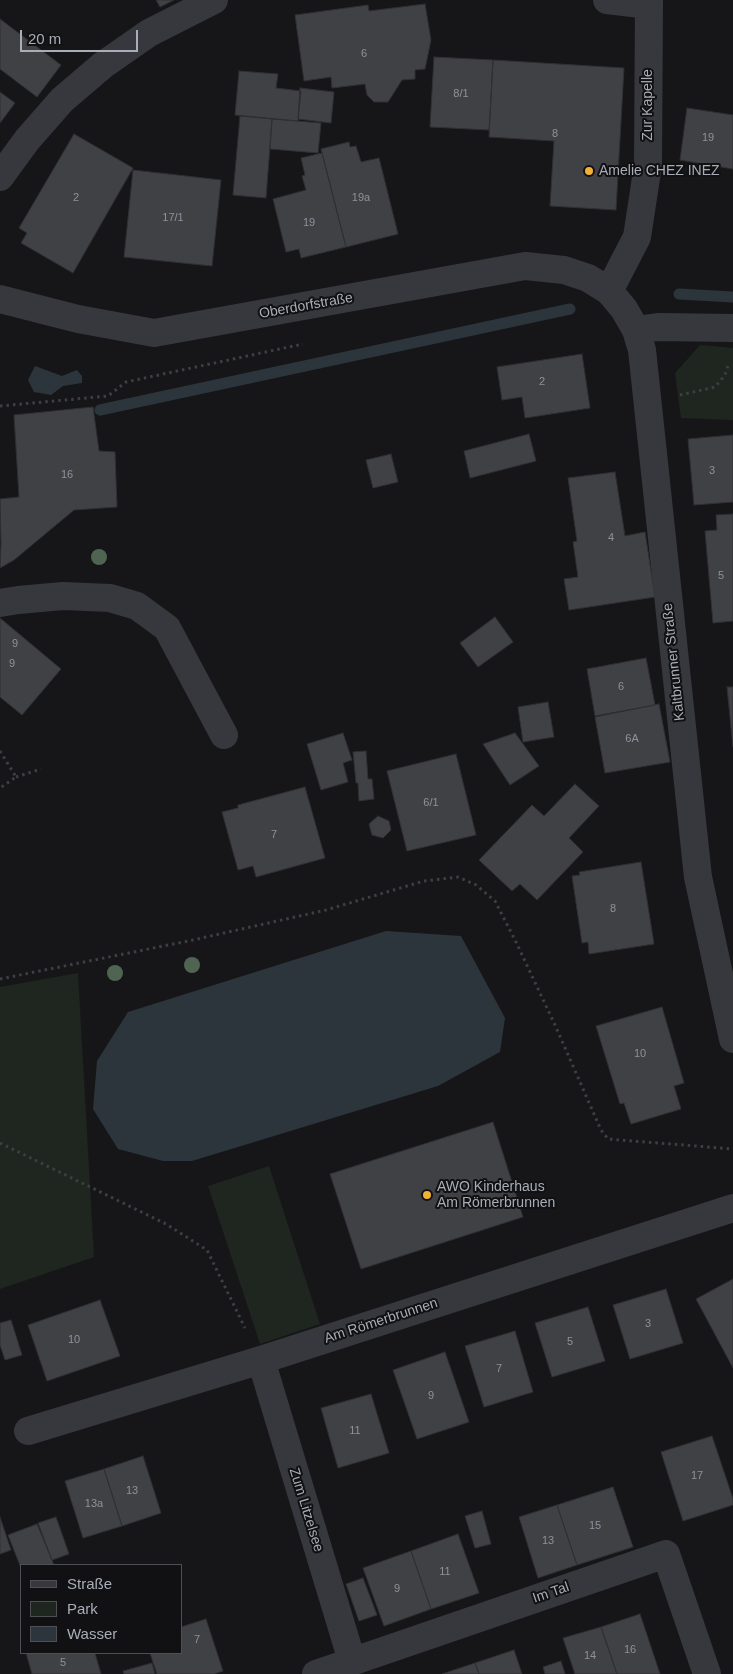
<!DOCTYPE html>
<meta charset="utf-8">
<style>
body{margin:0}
#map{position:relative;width:733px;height:1674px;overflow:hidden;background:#161618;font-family:Helvetica,sans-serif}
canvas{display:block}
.legend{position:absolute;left:20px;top:1564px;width:162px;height:90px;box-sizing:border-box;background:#111113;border:1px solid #4d4f55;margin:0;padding:6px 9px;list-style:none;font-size:15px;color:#a8adb8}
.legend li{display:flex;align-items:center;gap:10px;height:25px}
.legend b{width:25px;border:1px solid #4d4f55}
.scale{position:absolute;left:20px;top:30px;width:118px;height:22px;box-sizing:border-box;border:2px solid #a8adb8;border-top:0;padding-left:6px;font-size:15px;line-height:18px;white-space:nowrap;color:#a8adb8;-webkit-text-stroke:4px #111113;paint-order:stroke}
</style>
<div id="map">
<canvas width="733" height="1674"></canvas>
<ul class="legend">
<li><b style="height:6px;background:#37383d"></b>Straße</li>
<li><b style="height:14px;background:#1e261f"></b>Park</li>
<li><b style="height:14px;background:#2c353c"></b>Wasser</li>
</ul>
<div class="scale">20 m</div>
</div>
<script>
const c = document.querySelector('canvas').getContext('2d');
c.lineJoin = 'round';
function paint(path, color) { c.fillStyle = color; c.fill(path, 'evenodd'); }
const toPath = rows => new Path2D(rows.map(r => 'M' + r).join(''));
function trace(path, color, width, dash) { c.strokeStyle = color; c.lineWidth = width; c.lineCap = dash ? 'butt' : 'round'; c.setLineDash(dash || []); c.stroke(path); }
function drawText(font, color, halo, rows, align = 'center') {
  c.font = font + ' Helvetica,sans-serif'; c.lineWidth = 4; c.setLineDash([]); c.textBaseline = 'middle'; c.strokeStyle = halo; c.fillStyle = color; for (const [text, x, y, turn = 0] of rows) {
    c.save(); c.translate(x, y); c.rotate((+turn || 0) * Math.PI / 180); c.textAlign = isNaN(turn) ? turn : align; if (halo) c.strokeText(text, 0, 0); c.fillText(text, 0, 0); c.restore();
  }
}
paint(toPath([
 [700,345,733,348,733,420,681,418,675,373],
 [78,973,94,1257,0,1289,0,987],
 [269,1166,320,1324,260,1344,208,1186]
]), '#1e261f');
paint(toPath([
 [35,366,62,376,77,370,82,376,82,383,63,386,51,395,34,392,28,380],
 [386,931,461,936,505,1018,500,1052,438,1086,192,1161,163,1161,118,1149,93,1109,97,1061,128,1012]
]), '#2c353c');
trace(toPath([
 [679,294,733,297],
 [100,410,570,309]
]), '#2c353c', 11);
const building = toPath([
 [156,0,174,0,160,7,156,0],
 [425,4,431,40,425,69,415,70,415,79,402,80,388,102,374,102,367,95,365,84,332,88,331,77,304,81,295,15,368,5,369,11,425,4],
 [0,19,61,65,37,97,0,69,0,19],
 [434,57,493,60,489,130,430,127,434,57],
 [493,60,624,68,616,210,550,206,554,141,489,137,493,60],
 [239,71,278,74,276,88,301,91,298,121,235,115,239,71],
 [300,88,334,92,331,123,298,119,300,88],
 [0,92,15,103,0,123,0,92],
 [687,108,733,115,733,169,680,160,687,108],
 [240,116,272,119,266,198,233,195,240,116],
 [272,119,321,123,318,153,270,149,272,119],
 [74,134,133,168,73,273,21,243,27,233,19,228,74,134],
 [349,142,350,147,356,146,361,162,379,158,398,234,346,247,321,149,349,142],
 [322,153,346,247,301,258,299,249,286,252,273,199,306,190,302,176,305,175,301,158,322,153],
 [133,170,221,180,212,266,124,257,133,170],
 [582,354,590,408,525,418,522,397,502,400,497,367,582,354],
 [93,407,99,451,115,452,117,507,74,510,14,560,0,568,1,544,0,499,19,497,14,415,93,407],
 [529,434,536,461,470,478,464,451,529,434],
 [733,435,733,502,694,505,688,439,733,435],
 [391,454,398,482,373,488,366,460,391,454],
 [615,472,625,536,645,532,655,597,569,610,564,579,578,577,573,542,577,541,568,478,615,472],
 [733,514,733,621,713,623,705,531,717,530,716,515,733,514],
 [495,617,513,642,478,667,460,643,495,617],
 [0,618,61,669,22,715,0,697,0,618],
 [646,658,655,705,595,716,587,669,646,658],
 [727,687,733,687,733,747,727,687],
 [548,702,554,737,523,742,518,707,548,702],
 [659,704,670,762,605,773,595,717,659,704],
 [343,733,352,760,343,763,348,782,321,790,307,744,343,733],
 [515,733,539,766,510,785,483,744,515,733],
 [366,751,368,779,372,779,374,799,359,801,358,783,356,783,353,752,366,751],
 [456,754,476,835,407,851,387,771,456,754],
 [575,784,599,806,569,838,583,852,537,900,520,884,512,891,479,860,532,805,544,816,575,784],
 [305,787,325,858,256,877,253,866,238,870,222,812,238,808,238,805,305,787],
 [378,816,389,821,391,830,383,838,372,835,369,824,378,816],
 [641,862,654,944,589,954,588,942,582,943,572,876,580,875,579,872,641,862],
 [662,1007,684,1083,674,1086,681,1109,631,1124,624,1103,620,1104,596,1026,662,1007],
 [493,1122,523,1217,361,1269,330,1174,493,1122],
 [733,1279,733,1368,696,1299,733,1279],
 [666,1289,683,1343,630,1359,613,1305,666,1289],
 [100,1300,120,1356,47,1381,28,1325,100,1300],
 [588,1307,605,1361,552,1377,535,1323,588,1307],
 [11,1320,22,1355,5,1360,0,1345,0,1323,11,1320],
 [515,1331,533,1392,484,1407,465,1346,515,1331],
 [445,1352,469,1422,417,1439,393,1370,445,1352],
 [371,1394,389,1453,338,1468,321,1408,371,1394],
 [712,1436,733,1499,733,1505,683,1521,661,1452,712,1436],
 [143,1456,161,1513,122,1526,104,1469,143,1456],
 [104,1469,122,1526,83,1538,65,1481,104,1469],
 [613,1487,633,1547,577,1565,557,1505,613,1487],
 [557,1505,577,1565,538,1578,519,1517,557,1505],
 [482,1511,491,1544,475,1548,465,1516,482,1511],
 [0,1517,11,1550,0,1554,0,1517],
 [56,1517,69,1554,52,1560,38,1523,56,1517],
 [37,1524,54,1565,21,1565,21,1568,8,1535,37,1524],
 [458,1534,479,1593,431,1609,411,1551,458,1534],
 [411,1551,431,1609,384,1626,363,1568,411,1551],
 [363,1578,377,1615,359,1621,346,1584,363,1578],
 [640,1614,660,1674,617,1674,601,1627,640,1614],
 [206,1619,223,1671,214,1674,157,1674,150,1653,181,1653,181,1627,206,1619],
 [601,1627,617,1674,575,1674,563,1638,601,1627],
 [514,1650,522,1674,479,1674,475,1663,514,1650],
 [26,1653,95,1653,101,1674,32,1674,26,1653],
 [561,1661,565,1674,545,1674,543,1667,561,1661],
 [152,1663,155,1674,124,1674,123,1671,152,1663],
 [475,1663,479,1674,442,1674,475,1663]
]);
paint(building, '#404145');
trace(building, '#303034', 1);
trace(toPath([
 [680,395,715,387,725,375,729,363],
 [0,406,108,396,126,382,303,344],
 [0,751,16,777,0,788],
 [16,777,41,769],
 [0,979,193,940,326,910,424,881,458,877,476,885,495,901,516,942,555,1025,601,1130,608,1139,733,1149],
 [0,1143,166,1224,207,1250,245,1328]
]), '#3d3f44', 3, [2.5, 4]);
trace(toPath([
 [607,0,649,5],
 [0,177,27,140,62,100,103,65,149,33,214,0],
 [609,291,637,237,648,165,649,0],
 [0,299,78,319,154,333,525,266,564,270,588,278,609,291,624,309,636,330,642,350,698,877,733,1039],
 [636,330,658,327,733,328],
 [0,603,18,600,63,596,110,598,137,606,167,628,224,735],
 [261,1360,352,1661],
 [28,1431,261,1360,733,1208],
 [316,1674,666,1554,707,1674]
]), '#37383d', 28);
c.fillStyle = '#506452';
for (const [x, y] of [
 [99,557],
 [192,965],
 [115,973]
]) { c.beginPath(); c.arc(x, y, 8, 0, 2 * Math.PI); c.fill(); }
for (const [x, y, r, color] of [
 [589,171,5,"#f2b134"],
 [427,1195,5,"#f2b134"]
]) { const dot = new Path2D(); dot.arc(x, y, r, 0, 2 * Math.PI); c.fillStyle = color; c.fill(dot); trace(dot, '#111113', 2); }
drawText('11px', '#8e929b', null, [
 ["6",364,54],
 ["8/1",461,94],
 ["8",555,134],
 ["19",708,138],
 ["2",76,198],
 ["19a",361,198],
 ["17/1",173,218],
 ["19",309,223],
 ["2",542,382],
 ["3",712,471],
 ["16",67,475],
 ["4",611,538],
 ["5",721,576],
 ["9",15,644],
 ["9",12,664],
 ["6",621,687],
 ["6A",632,739],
 ["6/1",431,803],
 ["7",274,835],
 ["8",613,909],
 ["10",640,1054],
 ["3",648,1324],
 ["10",74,1340],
 ["5",570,1342],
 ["7",499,1369],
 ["9",431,1396],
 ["11",355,1431],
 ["17",697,1476],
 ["13",132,1491],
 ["13a",94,1504],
 ["15",595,1526],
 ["13",548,1541],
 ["11",445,1572],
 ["9",397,1589],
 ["7",197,1640],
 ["16",630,1650],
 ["14",590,1656],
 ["5",63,1663]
]);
drawText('14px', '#a8adb8', '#111113', [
 ["Zur Kapelle",648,105,-90],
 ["Oberdorfstraße",306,306,-10],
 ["Kaltbrunner Straße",674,662,-96],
 ["Am Römerbrunnen",381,1321,-18],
 ["Zum Litzelsee",306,1510,73],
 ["Im Tal",551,1593,-19]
]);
drawText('14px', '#a8adb8', '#111113', [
 ["Amelie CHEZ INEZ",599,171],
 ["AWO Kinderhaus",437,1187],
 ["Am Römerbrunnen",437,1203]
], 'left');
</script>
